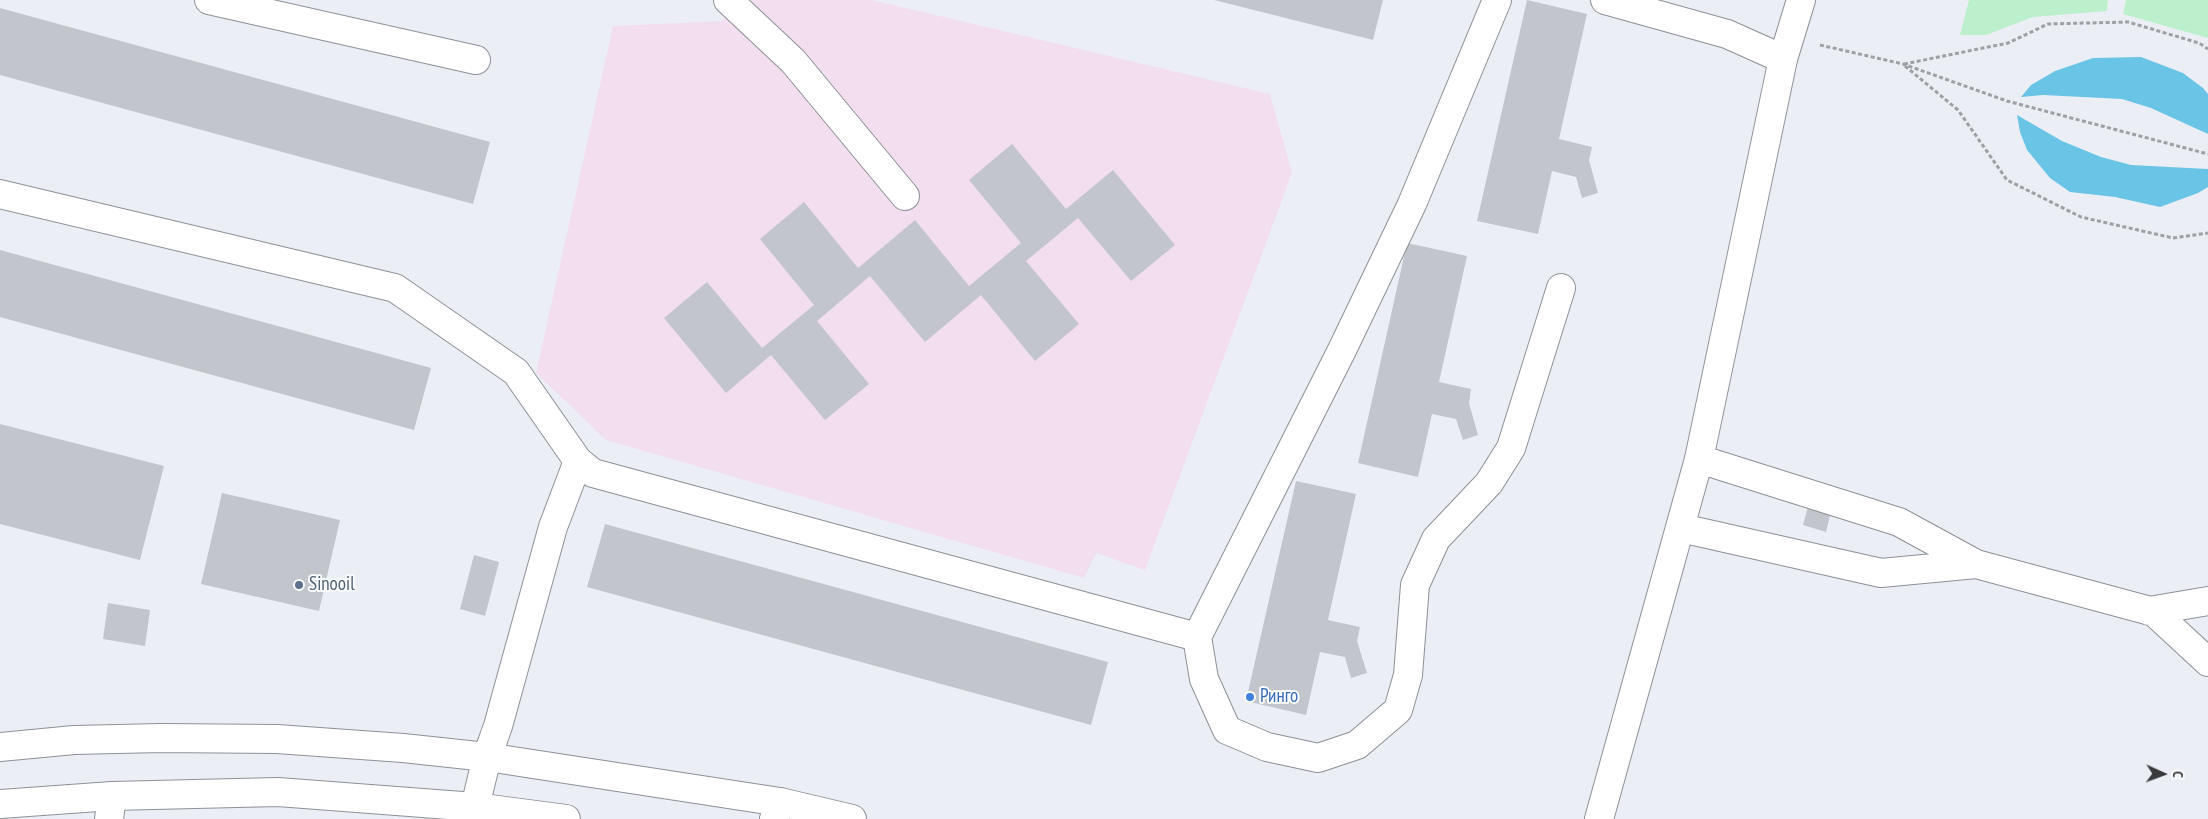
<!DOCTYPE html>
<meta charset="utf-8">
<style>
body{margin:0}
#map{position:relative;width:2208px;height:819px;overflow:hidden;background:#ebeff5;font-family:"PT Sans Narrow",sans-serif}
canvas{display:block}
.north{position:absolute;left:2138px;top:749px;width:50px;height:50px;-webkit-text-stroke:4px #fbfcff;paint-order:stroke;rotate:92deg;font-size:14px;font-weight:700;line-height:20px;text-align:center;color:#383a3c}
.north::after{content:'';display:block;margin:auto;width:18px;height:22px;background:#383a3c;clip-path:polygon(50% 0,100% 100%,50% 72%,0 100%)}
</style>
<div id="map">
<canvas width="2208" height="819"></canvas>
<div class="north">С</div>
</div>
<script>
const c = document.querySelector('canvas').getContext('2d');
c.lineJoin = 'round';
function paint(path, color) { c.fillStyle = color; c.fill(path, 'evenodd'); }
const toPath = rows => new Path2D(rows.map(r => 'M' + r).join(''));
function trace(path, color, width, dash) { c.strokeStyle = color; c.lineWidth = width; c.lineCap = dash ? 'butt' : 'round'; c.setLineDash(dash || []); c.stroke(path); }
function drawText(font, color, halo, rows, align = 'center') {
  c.font = font + ' "PT Sans Narrow",sans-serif'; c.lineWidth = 4; c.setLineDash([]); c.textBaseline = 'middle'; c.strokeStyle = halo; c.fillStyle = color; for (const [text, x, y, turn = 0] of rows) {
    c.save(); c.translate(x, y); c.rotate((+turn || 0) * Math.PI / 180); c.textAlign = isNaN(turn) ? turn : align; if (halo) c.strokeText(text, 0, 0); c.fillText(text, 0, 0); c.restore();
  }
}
paint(toPath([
 [738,0,872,0,1270,94,1292,173,1145,570,1096,553,1084,578,606,440,536,373,613,26,722,21]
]), '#f2deee');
paint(toPath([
 [1969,0,2108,0,2107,11,2033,17,1986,35,1960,35],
 [2126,0,2208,0,2208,38,2123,14]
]), '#bcefcc');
paint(toPath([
 [2141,57,2183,73,2203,88,2208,94,2208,134,2151,108,2122,99,2043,95,2021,97,2031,85,2055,71,2093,58],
 [2017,115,2062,141,2101,157,2131,165,2208,169,2208,187,2198,193,2160,207,2115,197,2070,192,2050,178,2027,150,2020,132]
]), '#6ac4e5');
paint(toPath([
 [1214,0,1383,0,1373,40],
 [1527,0,1587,14,1559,139,1592,147,1589,160,1598,193,1582,198,1576,177,1552,171,1538,234,1477,221],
 [0,8,490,142,473,204,0,75],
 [1012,144,1066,209,1113,170,1175,245,1131,281,1078,218,1026,261,1079,324,1035,361,981,295,925,342,870,276,817,321,869,384,825,420,771,355,726,393,664,318,707,282,762,348,814,305,760,239,804,202,858,268,915,220,969,286,1021,243,969,180],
 [1407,243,1467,256,1439,382,1471,389,1469,403,1478,435,1463,440,1456,419,1432,414,1418,477,1358,463],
 [0,250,431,368,414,430,0,317],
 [0,424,164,466,140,560,0,524],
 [1296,481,1356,494,1328,620,1360,627,1357,641,1367,673,1351,678,1345,657,1320,652,1306,715,1246,701],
 [222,493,340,520,319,611,201,584],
 [1808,506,1831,511,1826,532,1803,525],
 [605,524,1108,662,1091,725,587,587],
 [474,555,499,562,485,616,460,609],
 [108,603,150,610,145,646,103,639]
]), '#c2c6cc');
const minor = toPath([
 [209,0,476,60],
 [728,0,793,61,905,196],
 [1497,0,1412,204,1342,350,1197,637,1204,679,1227,730,1267,747,1318,758,1357,745,1398,710,1408,675,1415,585,1436,539,1489,483,1511,448,1561,288],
 [1605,0,1727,34,1783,59],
 [0,194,395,288,516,372,578,461,553,527,498,726,487,757,475,807],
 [1699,459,1899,522,1976,564,2154,612,2208,662],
 [578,461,593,473,1197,637],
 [1681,528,1881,573,1976,564],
 [2149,611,2208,601],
 [109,819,112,796],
 [774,819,780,802]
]);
const major = toPath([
 [0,747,74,740,161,738,277,739,403,748,487,757,780,802,852,819],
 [0,804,112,796,278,792,475,807,566,819],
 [1599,819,1699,459,1783,59,1801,0]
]);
trace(minor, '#8d9197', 30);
trace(major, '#8d9197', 30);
trace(toPath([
 [1820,45,1903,64,2007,101,2208,154],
 [1904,64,2008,43,2048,24,2128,22,2199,43,2208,49],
 [1905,66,1958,110,2007,180,2081,217,2173,238,2208,233]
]), '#9da0a4', 3, [4, 2.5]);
trace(minor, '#fff', 28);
trace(major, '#fff', 28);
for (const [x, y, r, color] of [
 [299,585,5,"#5c6f8a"],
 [1250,697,5,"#3f7fe0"]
]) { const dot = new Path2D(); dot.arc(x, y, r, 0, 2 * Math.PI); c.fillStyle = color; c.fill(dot); trace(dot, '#fbfcff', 2); }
drawText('19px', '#4e5e75', '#fbfcff', [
 ["Sinooil",309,585]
], 'left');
drawText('19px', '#366cbe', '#fbfcff', [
 ["Ринго",1260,697]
], 'left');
</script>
